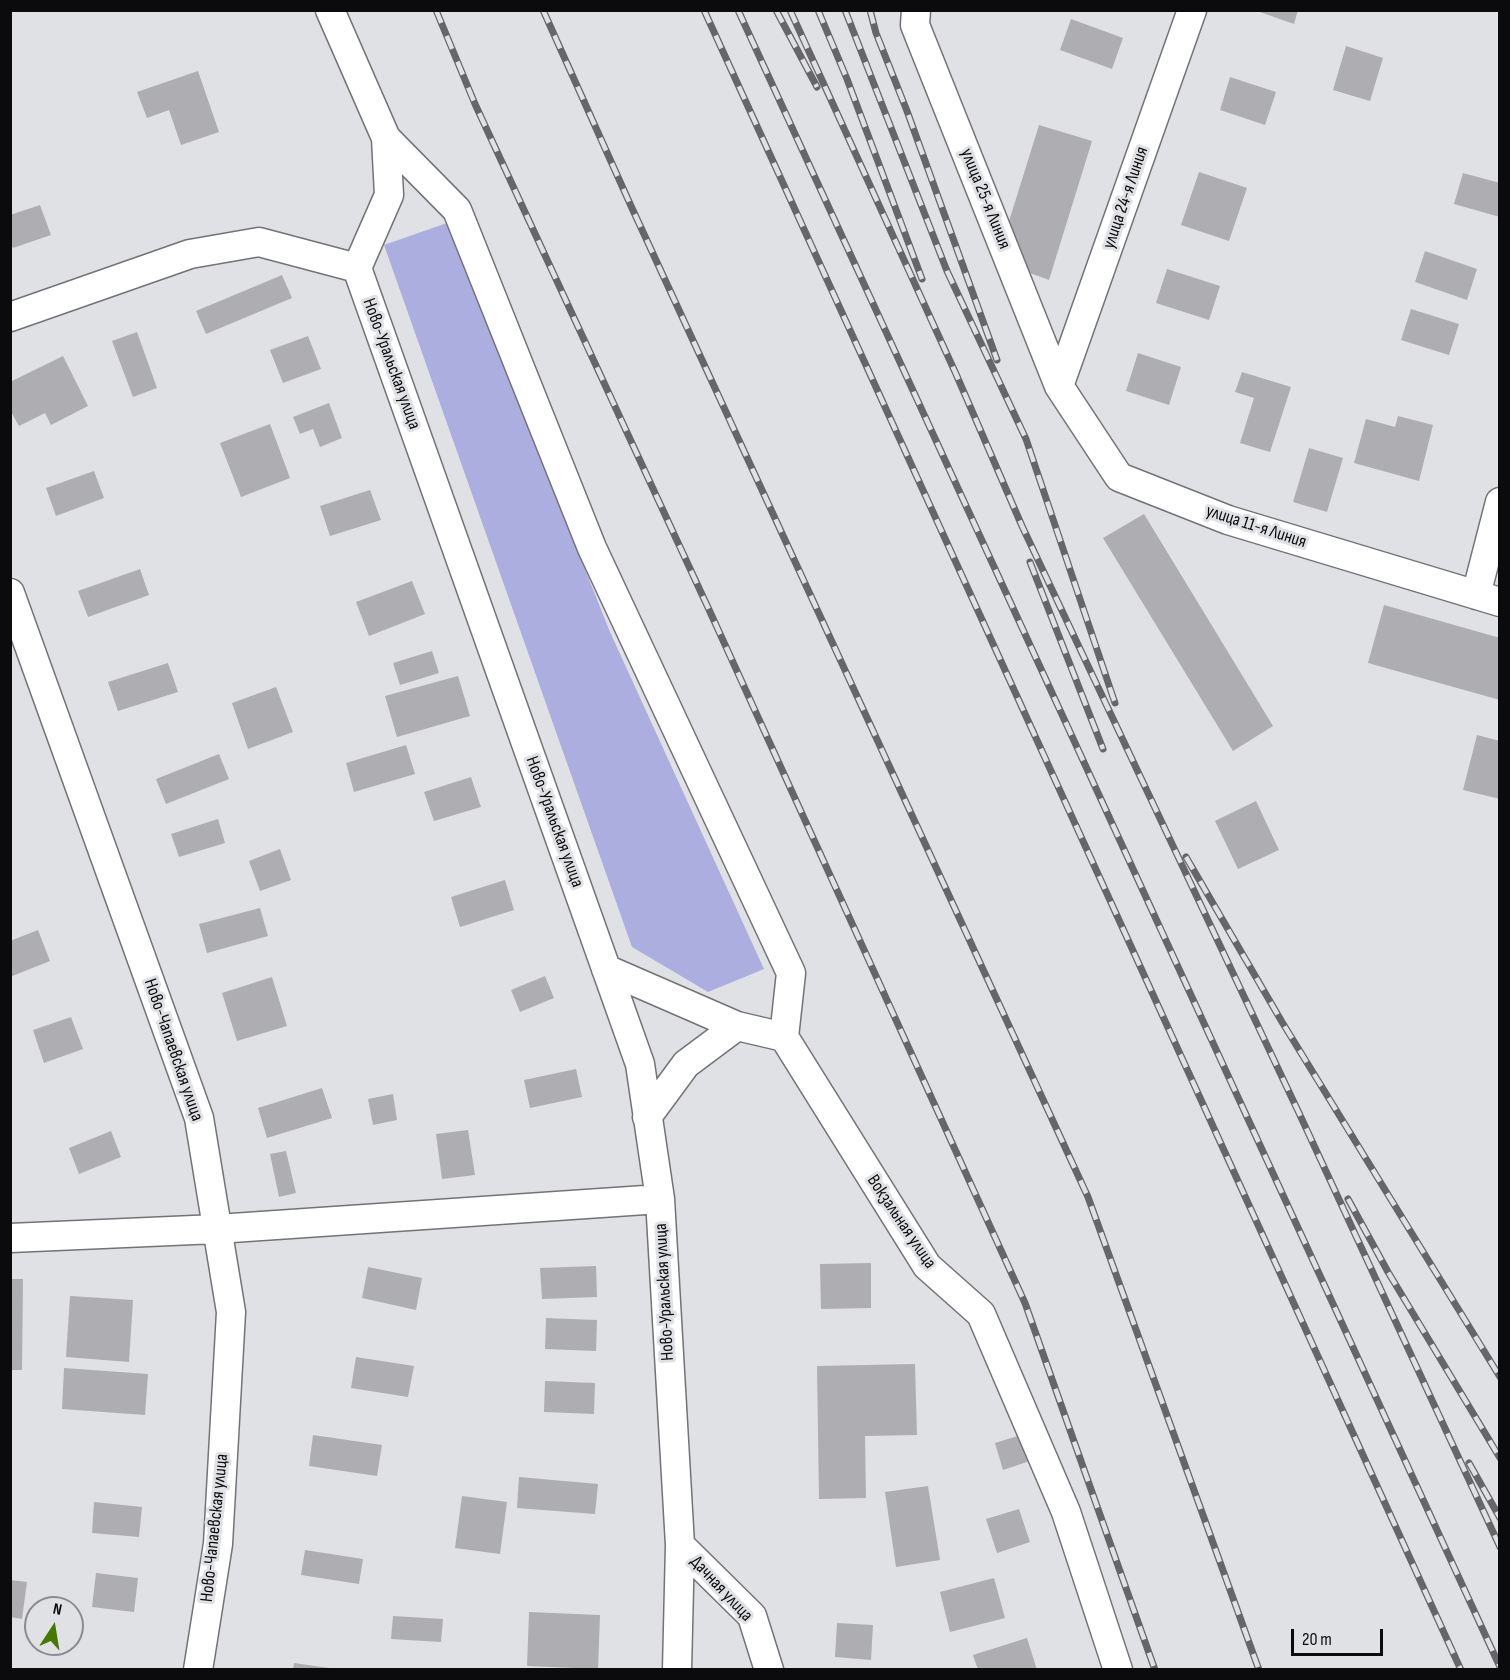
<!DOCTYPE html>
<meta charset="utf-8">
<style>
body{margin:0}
#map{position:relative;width:1510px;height:1680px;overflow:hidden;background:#e0e1e5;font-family:"Sofia Sans Condensed",sans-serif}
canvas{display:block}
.frame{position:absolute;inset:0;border:12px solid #0b0b0d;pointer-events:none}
.north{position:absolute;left:24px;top:1596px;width:60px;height:60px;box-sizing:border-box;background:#e0e1e5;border:2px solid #8b8b8f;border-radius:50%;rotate:12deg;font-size:16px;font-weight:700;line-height:24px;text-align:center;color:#0b0b0d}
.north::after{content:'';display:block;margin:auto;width:21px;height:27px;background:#467802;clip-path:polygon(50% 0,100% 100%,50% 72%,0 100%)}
.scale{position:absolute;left:1291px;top:1629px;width:92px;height:27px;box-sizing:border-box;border:3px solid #0b0b0d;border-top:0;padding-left:8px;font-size:18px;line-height:21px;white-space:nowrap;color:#0b0b0d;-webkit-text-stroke:4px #e0e1e5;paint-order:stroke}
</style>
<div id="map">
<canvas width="1510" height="1680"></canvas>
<div class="frame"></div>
<div class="north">N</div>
<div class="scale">20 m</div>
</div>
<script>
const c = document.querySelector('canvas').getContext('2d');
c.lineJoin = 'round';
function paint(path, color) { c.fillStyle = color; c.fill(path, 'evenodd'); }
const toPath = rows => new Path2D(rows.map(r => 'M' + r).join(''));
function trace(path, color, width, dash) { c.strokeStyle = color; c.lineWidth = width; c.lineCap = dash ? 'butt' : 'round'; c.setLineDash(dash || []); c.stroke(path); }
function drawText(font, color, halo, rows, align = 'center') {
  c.font = font + ' "Sofia Sans Condensed",sans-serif'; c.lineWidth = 6; c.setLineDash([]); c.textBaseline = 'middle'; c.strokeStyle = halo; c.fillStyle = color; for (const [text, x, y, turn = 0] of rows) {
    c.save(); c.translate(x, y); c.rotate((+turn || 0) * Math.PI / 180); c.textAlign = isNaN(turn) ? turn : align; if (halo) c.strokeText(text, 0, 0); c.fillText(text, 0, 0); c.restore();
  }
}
paint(toPath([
 [447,223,610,632,764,969,708,992,632,947,384,245]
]), '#acaedf');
paint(toPath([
 [1254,10,1298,10,1294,24],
 [1071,19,1123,38,1112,69,1060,50],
 [1346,46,1383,58,1370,101,1333,90],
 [198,71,219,132,181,145,169,110,147,118,137,92],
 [1230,77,1276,92,1265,125,1220,110],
 [1039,125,1092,141,1049,280,1019,269,1005,234],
 [1199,172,1247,188,1229,241,1181,225],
 [1463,173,1500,183,1500,217,1454,204],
 [40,205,51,235,13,248,10,242,10,215],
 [1425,251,1477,269,1467,300,1415,282],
 [1167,269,1220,286,1209,320,1156,303],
 [282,275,292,298,206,334,196,311],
 [1411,309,1459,324,1449,355,1401,340],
 [137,332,157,388,133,397,112,341],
 [308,336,321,369,283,383,270,350],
 [1138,353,1181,367,1169,405,1126,391],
 [63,356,88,406,51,425,45,413,19,426,10,410,10,382],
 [1242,372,1291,387,1270,452,1240,443,1254,398,1235,392],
 [329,403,342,438,320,447,313,429,300,434,293,417],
 [1398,416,1433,425,1419,481,1354,463,1366,419,1395,427],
 [270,424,290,478,241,497,220,443],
 [1309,448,1343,458,1327,512,1293,502],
 [94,471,104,498,56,516,46,488],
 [370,490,381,520,330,536,320,506],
 [1144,514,1273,726,1233,751,1103,538],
 [140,569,149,595,88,617,78,591],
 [412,581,425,614,369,636,356,602],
 [1384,605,1500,638,1500,700,1368,663],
 [432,651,439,673,400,685,393,663],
 [168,663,178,692,118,711,108,682],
 [458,676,470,716,397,737,385,696],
 [276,687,293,732,248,749,232,703],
 [1477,735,1500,741,1500,799,1463,790],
 [406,745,415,774,354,792,346,763],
 [219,754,229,779,166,804,156,779],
 [471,777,481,807,434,821,424,792],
 [1256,801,1279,850,1238,869,1215,821],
 [218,819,225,843,179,857,171,834],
 [280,849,291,880,260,891,249,861],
 [505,880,514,910,460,927,451,897],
 [260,908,268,936,207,953,199,924],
 [38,930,50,961,10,977,10,941],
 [545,976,554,998,520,1012,511,990],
 [272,977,287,1026,237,1041,222,993],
 [71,1017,83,1049,44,1063,33,1030],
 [576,1069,582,1097,530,1108,524,1080],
 [322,1088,332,1118,267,1138,258,1108],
 [393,1094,397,1120,373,1125,368,1099],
 [468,1130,475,1175,442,1179,436,1134],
 [111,1131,121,1157,79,1174,69,1148],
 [286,1151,296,1193,279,1197,270,1154],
 [871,1263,871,1308,821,1309,820,1264],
 [596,1266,597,1297,542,1299,540,1268],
 [368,1267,422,1278,416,1310,362,1298],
 [10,1279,23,1279,22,1370,10,1370],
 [70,1296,133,1300,129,1362,66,1357],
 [546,1318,597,1320,596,1351,545,1349],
 [356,1357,414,1366,408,1397,351,1388],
 [915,1364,917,1435,865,1436,866,1498,819,1499,817,1366],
 [64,1368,148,1374,145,1415,62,1409],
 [545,1381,595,1383,594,1414,544,1412],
 [1024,1434,1033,1460,1003,1470,995,1443],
 [313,1435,382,1445,377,1476,309,1466],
 [519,1477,598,1484,595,1514,517,1508],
 [928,1486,940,1560,896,1567,885,1492],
 [462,1496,507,1502,500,1554,455,1548],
 [94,1502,142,1507,139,1537,92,1533],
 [1019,1509,1030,1542,997,1553,986,1519],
 [305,1550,363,1559,359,1584,301,1575],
 [96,1573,138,1578,134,1612,92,1607],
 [994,1578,1005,1618,950,1632,940,1592],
 [10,1580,27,1582,22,1619,10,1617],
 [529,1612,600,1615,598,1669,527,1666],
 [393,1616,443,1619,441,1642,391,1639],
 [837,1623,873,1625,871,1660,835,1657],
 [1027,1638,1037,1670,978,1670,973,1655],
 [294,1663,329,1668,329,1670,293,1670]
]), '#aeaeb2');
const minor = toPath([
 [330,10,386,138,389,195,357,268,640,1064,660,1199,680,1545,677,1670],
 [916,10,915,25,1059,386,1119,477,1228,520,1500,602],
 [386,138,457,210,592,548,791,973,784,1037],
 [10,317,190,254,259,242,357,268],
 [1059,386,1192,10],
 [10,593,199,1118,231,1312,218,1544,198,1670],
 [1476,595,1500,502],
 [606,969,737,1026],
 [647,1117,686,1064,737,1026,784,1037,927,1266,981,1314,1066,1512,1118,1670],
 [10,1238,217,1229,660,1199],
 [680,1545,752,1616,769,1670]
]);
trace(minor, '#737377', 31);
trace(minor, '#fff', 28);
const rail = toPath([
 [436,10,475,104,711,614,1025,1303,1155,1670],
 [543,10,631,206,1088,1197,1259,1670],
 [704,10,1461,1670],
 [738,10,1500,1667],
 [776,10,817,87],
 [790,10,956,374,1022,526,1299,1113,1500,1547],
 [818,10,847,79,922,279],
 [845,10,947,271,1026,439,1115,703],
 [870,10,876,33,907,111,997,360],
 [1030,562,1103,749],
 [1186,857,1282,1022,1500,1377],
 [1348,1199,1388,1272,1500,1458],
 [1469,1463,1500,1518]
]);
trace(rail, '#666669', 7);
trace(rail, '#e0e1e5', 4.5, [14]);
drawText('18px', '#0b0b0d', '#e0e1e5', [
 ["улица 24-я Линия",1126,198,-71],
 ["улица 25-я Линия",985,199,68],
 ["Ново-Уральская улица",391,364,70],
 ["улица 11-я Линия",1256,527,18],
 ["Ново-Уральская улица",554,822,70],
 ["Ново-Чапаевская улица",173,1050,71],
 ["Вокзальная улица",901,1222,56],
 ["Ново-Уральская улица",665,1292,-93],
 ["Ново-Чапаевская улица",215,1528,-84],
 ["Дачная улица",721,1589,47]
]);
</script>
